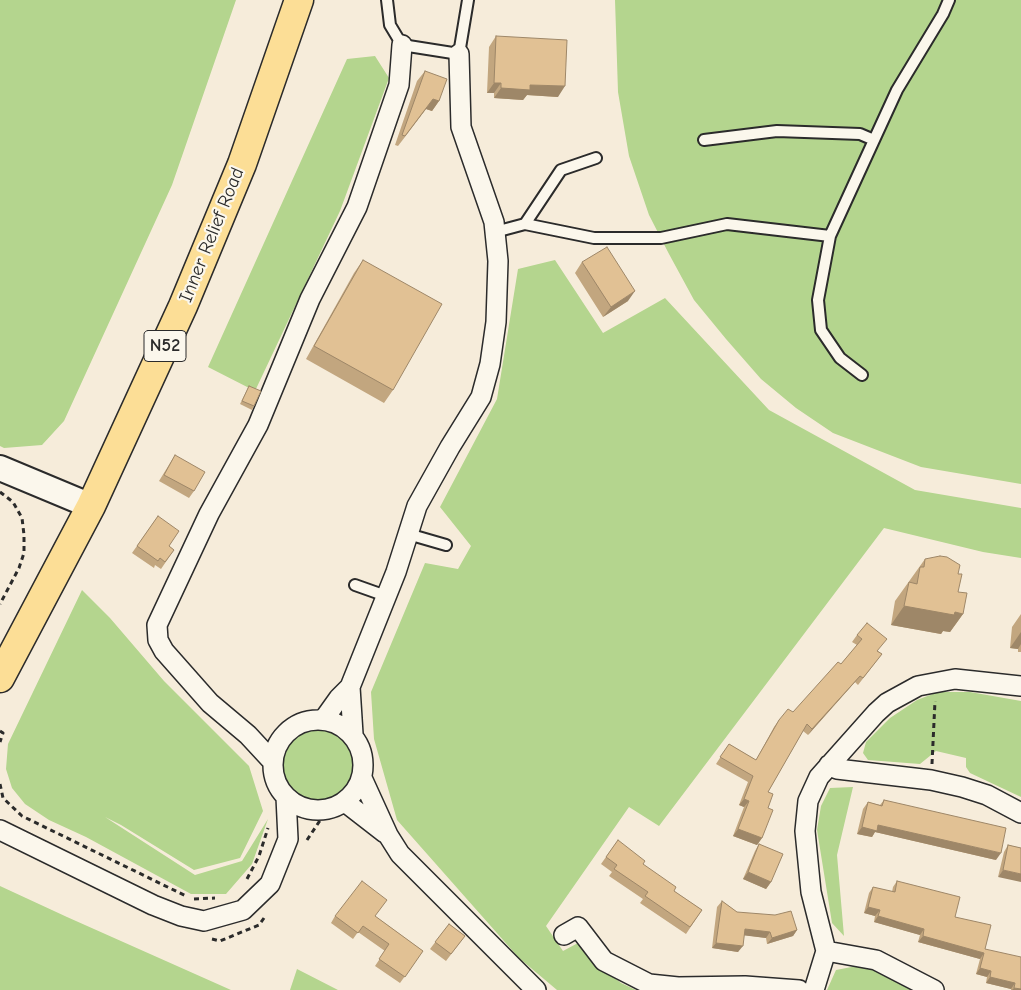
<!DOCTYPE html>
<style>
body{margin:0}
canvas{display:block;background:#f6ecda}
</style>
<canvas width="1021" height="990"></canvas>
<script>
const c = document.querySelector('canvas').getContext('2d');
c.lineJoin = 'round';
function paint(path, color) { c.fillStyle = color; c.fill(path, 'evenodd'); }
const toPath = rows => new Path2D(rows.map(r => 'M' + r).join(''));
function trace(path, color, width, dash) { c.strokeStyle = color; c.lineWidth = width; c.lineCap = dash ? 'butt' : 'round'; c.setLineDash(dash || []); c.stroke(path); }
function drawText(font, color, halo, rows, align = 'center') {
  c.font = font + ' "Comic Neue",sans-serif'; c.lineWidth = 4.5; c.setLineDash([]); c.textBaseline = 'middle'; c.strokeStyle = halo; c.fillStyle = color; for (const [text, x, y, turn = 0] of rows) {
    c.save(); c.translate(x, y); c.rotate((+turn || 0) * Math.PI / 180); c.textAlign = isNaN(turn) ? turn : align; if (halo) c.strokeText(text, 0, 0); c.fillText(text, 0, 0); c.restore();
  }
}
paint(toPath([
 [0,0,236,0,172,185,64,421,42,445,4,448,0,446],
 [615,0,1021,0,1021,484,921,467,833,433,796,408,761,379,726,339,694,300,669,254,649,215,629,156,618,92],
 [375,56,389,78,340,211,255,391,208,367,347,59],
 [555,260,603,333,665,298,769,410,915,490,1021,508,1021,558,983,552,884,528,659,826,629,807,546,926,563,951,578,943,591,959,621,983,636,990,557,990,519,958,397,820,374,739,371,692,425,563,458,569,471,546,440,507,497,399,518,269],
 [82,590,110,618,164,681,249,766,263,811,240,858,194,870,121,825,105,817,195,875,242,861,268,819,252,864,226,894,191,894,86,837,49,820,25,804,12,788,6,769,8,744],
 [938,692,970,692,1021,701,1021,797,970,773,966,767,966,758,936,751,920,764,868,760,863,753,866,742,890,718,917,700],
 '283 765a35 35 0 1 1 70 0a35 35 0 1 1-70 0Z',
 [853,787,837,855,844,936,832,923,817,830,821,806,830,788],
 [0,886,67,917,231,990,0,990],
 [867,964,919,990,827,990,836,970],
 [297,969,338,990,290,990]
]), '#b4d58e');
const service = toPath([
 [387,0,390,25,402,45,459,54,468,0],
 [704,140,777,131,860,134,874,140],
 [525,224,561,170,596,158],
 [495,232,525,224,594,238,661,238,727,224,830,236,897,90,943,14,949,0],
 [830,236,818,300,821,330,840,358,862,375],
 [408,534,446,545],
 [355,585,386,596]
]);
const minor = toPath([
 [350,687,353,734],
 [324,719,339,698,350,687,396,572,417,506,450,447,481,397,490,364,496,322,498,261,494,222,461,127,459,54],
 '273 765a45 45 0 1 1 90 0a45 45 0 1 1-90 0Z',
 [273,762,248,735,210,703,164,651,158,640,157,625,209,514,258,425,310,299,357,207,399,85,402,45],
 [829,765,837,769,931,780,962,787,987,795,1021,813],
 [362,778,388,835,400,854,536,990],
 [345,802,385,833],
 [0,830,153,905,181,916,204,921,243,910,270,884,288,839,286,797],
 [564,935,578,927,604,961,649,984,678,987,745,986,799,990],
 [826,951,876,960,934,990],
 [814,990,826,951,811,892,805,831,808,801,819,777,876,713,887,703,918,686,955,679,1021,686]
]);
const tertiary = toPath([
 [0,468,91,506]
]);
const primary = toPath([
 [0,678,91,506,183,306,242,164,299,0]
]);
trace(service, '#2b2b2b', 14);
trace(minor, '#2b2b2b', 22);
trace(tertiary, '#2b2b2b', 28);
trace(primary, '#2b2b2b', 31);
trace(toPath([
 [0,492,13,502,22,518,24,535,24,553,19,568,0,604],
 [0,731,3,733,0,742],
 [932,764,935,701],
 [0,784,3,798,22,816,186,896],
 [307,840,327,810],
 [247,879,259,856,268,828],
 [194,899,215,898],
 [212,939,220,941,259,925,264,918]
]), '#2b2b2b', 3, [5, 4]);
trace(service, '#fbf7ec', 10);
trace(minor, '#fbf7ec', 19);
trace(tertiary, '#fbf7ec', 24);
trace(primary, '#fcde96', 28);
paint(toPath([
 [496,36,558,97,527,95,523,100,494,98,494,93,487,93,489,47],
 [425,71,439,101,432,111,426,109,398,146,395,145,417,81],
 [363,260,393,390,384,403,306,359,354,273],
 [582,262,628,301,603,317,575,273],
 [249,386,254,406,252,410,240,404],
 [175,455,194,491,189,498,159,481],
 [158,516,169,546,174,550,161,569,155,565,154,568,132,553],
 [925,559,958,574,958,592,963,614,950,632,943,631,941,634,891,625,895,601],
 [1021,614,1021,652,1018,652,1018,649,1010,648,1012,627],
 [857,635,882,654,858,685,855,682,808,735,803,731,768,792,768,808,762,838,757,845,733,836,744,807,739,805,748,782,716,764,729,744,756,760,774,727,779,720,793,712,841,664,857,645,852,642],
 [884,800,996,860,875,832,872,837,857,834,863,809,868,802,880,805],
 [618,840,643,864,674,891,702,910,686,934,640,903,643,899,609,876,612,872,601,864],
 [759,844,771,882,766,889,743,879,755,851],
 [1008,845,1021,848,998,877,1004,852],
 [897,881,955,917,985,949,1020,968,1021,990,1011,990,1011,989,986,983,987,977,976,974,980,959,918,942,920,935,874,922,875,916,864,913,869,893,873,887,892,892,893,887],
 [722,901,737,912,797,930,793,936,767,944,766,938,744,935,738,952,712,948,717,907],
 [335,916,375,916,423,951,400,983,375,966,385,951,358,932,353,939,331,923],
 [449,924,465,936,446,961,430,949]
]), '#c2a67f');
paint(toPath([
 [494,83,501,83,494,93,487,93],
 [530,85,565,86,558,97,527,95,523,100,494,98,501,88],
 [433,99,439,101,432,111,426,109,398,146],
 [635,291,628,301,603,317,611,307],
 [904,606,955,612,963,614,950,632,943,631,941,634,891,625],
 [1021,632,1021,644,1018,649,1010,648],
 [860,676,855,682,808,735,812,729],
 [744,799,749,801,744,807,739,805],
 [878,825,1001,853,996,860,875,832,872,837,857,834,862,827],
 [738,829,762,838,757,845,733,836],
 [1003,870,1021,874,1021,882,998,877],
 [748,872,771,882,766,889,743,879],
 [868,907,880,910,875,916,864,913],
 [878,916,924,929,920,935,874,922],
 [745,929,770,932,766,938,741,935],
 [797,930,793,936,767,944,772,938],
 [923,936,984,953,980,959,918,942],
 [716,943,743,946,738,952,712,948],
 [980,968,991,971,987,977,976,974],
 [990,977,1015,983,1011,989,986,983],
 [1014,988,1021,989,1021,990,1012,990]
]), '#9e8768');
const building = toPath([
 [496,36,567,40,565,86,530,85,530,90,501,88,501,83,494,83,496,36],
 [425,71,447,79,439,101,433,99,405,136,402,135,425,71],
 [607,247,635,291,611,307,582,262,607,247],
 [363,260,442,304,393,390,314,346,363,260],
 [249,386,261,391,254,406,242,401,249,386],
 [175,455,205,472,194,491,164,475,175,455],
 [158,516,179,531,169,546,174,550,165,562,160,558,158,561,137,546,158,516],
 [940,556,947,557,960,565,958,574,962,574,958,592,967,593,963,614,955,612,954,615,904,606,909,582,917,584,920,567,924,567,925,559,940,556],
 [867,623,887,639,877,651,882,654,863,678,860,676,812,729,807,724,768,792,773,794,768,808,773,810,762,838,738,829,749,801,744,799,753,776,720,757,729,744,756,760,779,720,788,709,793,712,838,662,841,664,862,639,857,635,867,623],
 [884,800,1006,828,1001,853,878,825,877,831,862,827,868,802,882,806,884,800],
 [618,840,645,861,643,864,676,887,674,891,702,910,690,927,645,896,648,892,614,869,617,865,606,857,618,840],
 [759,844,783,854,771,882,748,872,759,844],
 [1008,845,1021,848,1021,874,1003,870,1008,845],
 [362,881,387,900,375,916,423,951,405,977,379,959,389,944,363,926,358,933,335,916,362,881],
 [897,881,960,897,955,917,991,925,985,949,1021,957,1021,989,1014,988,1015,983,990,977,991,971,980,968,984,953,923,936,924,929,878,916,880,910,868,907,873,887,895,892,897,881],
 [722,901,737,912,775,915,791,911,797,930,772,938,770,932,745,929,743,946,716,943,722,901],
 [449,924,465,936,451,954,435,942,449,924]
]);
paint(building, '#e1c194');
trace(building, '#9e8768', 1);
for (const [x, y, w] of [
 [165,346,42]
]) { const box = new Path2D(); box.roundRect(x - w / 2, y - 15.5, w, 31, 4); c.fillStyle = '#fbf7ec'; c.fill(box); trace(box, '#2b2b2b', 1); }
drawText('bold 18px', '#2b2b2b', null, [
 ["N52",165,346]
]);
drawText('19px', '#2b2b2b', '#fbf7ec', [
 ["Inner Relief Road",212,235,-68]
]);
</script>
